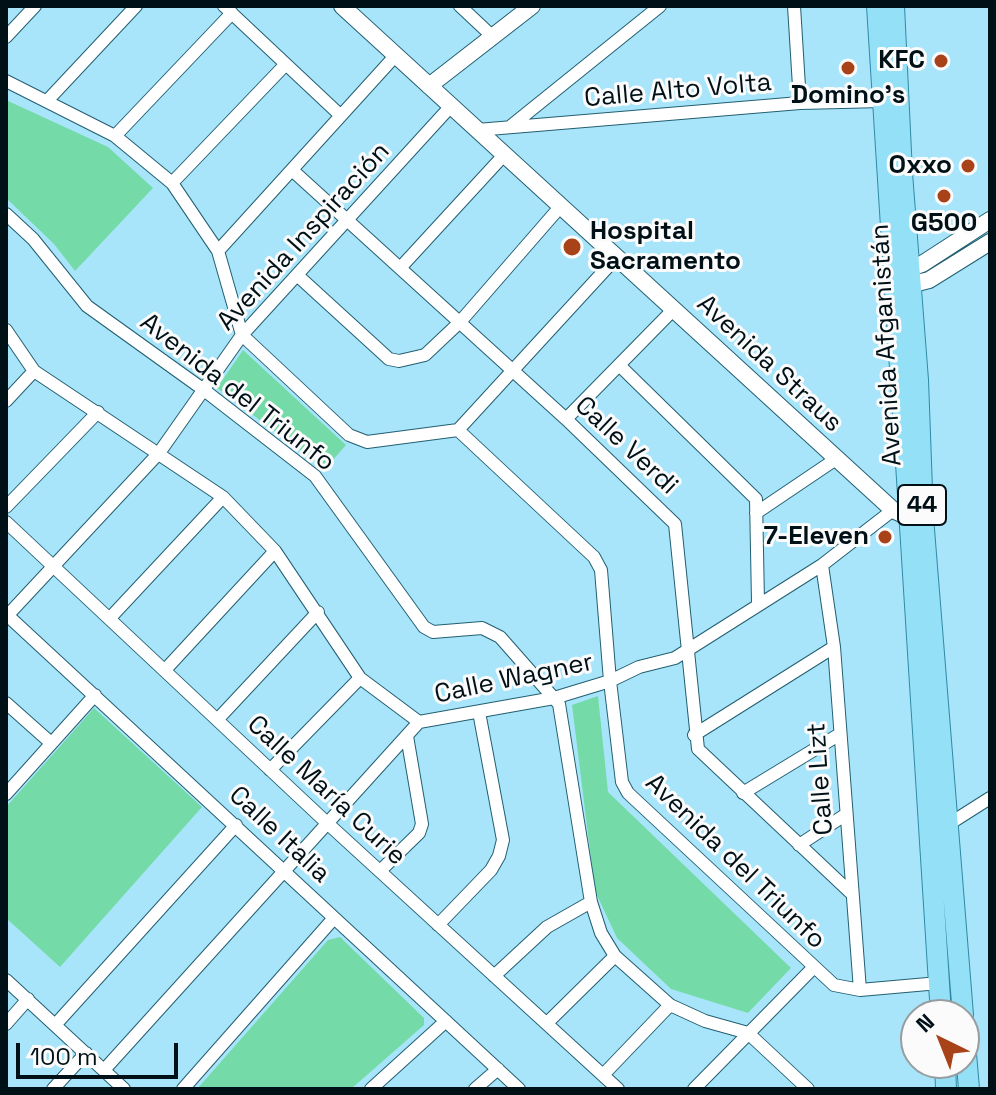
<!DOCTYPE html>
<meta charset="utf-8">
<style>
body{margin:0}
#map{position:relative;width:996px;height:1095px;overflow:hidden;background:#a9e5fa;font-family:"Space Grotesk",sans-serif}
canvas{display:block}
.frame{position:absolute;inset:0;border:8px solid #001017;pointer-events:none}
.north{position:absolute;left:900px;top:999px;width:80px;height:80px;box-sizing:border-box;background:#fbfbfb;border:2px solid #979da0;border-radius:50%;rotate:317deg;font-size:22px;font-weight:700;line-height:32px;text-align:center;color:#001017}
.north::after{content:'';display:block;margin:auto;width:28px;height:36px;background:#a84218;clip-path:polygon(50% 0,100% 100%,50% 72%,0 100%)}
.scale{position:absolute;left:16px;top:1043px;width:162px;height:36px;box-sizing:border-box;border:4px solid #001017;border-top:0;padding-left:10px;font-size:24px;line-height:28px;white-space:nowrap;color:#001017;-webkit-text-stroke:6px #fbfbfb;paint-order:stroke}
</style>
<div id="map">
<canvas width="996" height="1095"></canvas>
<div class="frame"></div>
<div class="north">N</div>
<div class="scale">100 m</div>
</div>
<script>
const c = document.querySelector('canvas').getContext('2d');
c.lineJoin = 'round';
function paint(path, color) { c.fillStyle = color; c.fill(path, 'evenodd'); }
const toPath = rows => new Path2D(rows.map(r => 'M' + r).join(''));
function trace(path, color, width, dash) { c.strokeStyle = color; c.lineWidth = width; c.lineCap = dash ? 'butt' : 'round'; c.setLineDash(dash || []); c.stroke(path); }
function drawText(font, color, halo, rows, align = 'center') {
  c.font = font + ' "Space Grotesk",sans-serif'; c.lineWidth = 6; c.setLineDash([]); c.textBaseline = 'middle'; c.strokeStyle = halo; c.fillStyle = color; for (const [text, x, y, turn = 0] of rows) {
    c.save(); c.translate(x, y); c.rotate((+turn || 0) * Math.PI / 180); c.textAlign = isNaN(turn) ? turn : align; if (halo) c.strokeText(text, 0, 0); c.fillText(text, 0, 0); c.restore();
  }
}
paint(toPath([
 [6,100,108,147,153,188,75,271,54,244,6,198],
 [243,350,346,445,325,469,217,388],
 [598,696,608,792,791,968,748,1013,671,989,617,938,595,891,572,705],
 [94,708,202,807,60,967,6,918,6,807],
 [340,937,424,1018,424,1025,351,1089,197,1089,328,940]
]), '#74dba8');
const minor = toPath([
 [224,6,339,114],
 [460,6,493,37],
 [794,6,800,103],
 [6,37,35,6],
 [6,81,115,136,172,183,218,251,242,335,349,435,367,442,458,430,594,557,601,570,610,681,622,782,628,793,834,985,860,990,939,983],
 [47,101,136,6],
 [511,126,660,6],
 [477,130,800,103,883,101],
 [115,136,232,13],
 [292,170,566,419,675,524,698,749,852,894],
 [172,183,285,65],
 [6,214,33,239,87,306,204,390,315,476,424,627,433,632,482,628,500,637,559,704,591,902,601,933,615,956,670,1005,705,1021,748,1033,808,1089],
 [218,251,396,55],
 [401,267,504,155],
 [297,275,389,359,399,361,425,355,460,322,560,207],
 [6,330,34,371,223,497,275,551,360,678,419,722],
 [619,365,756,499,758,602],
 [6,401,34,371],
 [566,419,674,309],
 [458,430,616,258],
 [6,507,98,412],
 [756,513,836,459],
 [6,522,326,822,618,1089],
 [822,565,834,647,860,990],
 [6,614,519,1089],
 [6,617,159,453,242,335,451,106],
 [110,618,223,497],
 [165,670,275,551],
 [6,703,51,743],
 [218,719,318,612],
 [694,735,834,647],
 [270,770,360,678],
 [743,793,840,734],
 [6,794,95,695],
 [949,824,990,798],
 [799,845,845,815],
 [380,871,419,833,422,824,407,736],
 [438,925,491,870,499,856,503,840,479,712],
 [494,976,547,927,591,902],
 [6,980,124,1089],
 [547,1023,615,956],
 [6,1024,28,999],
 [56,1024,236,825],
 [104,1070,419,722,554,698,610,681,639,667,675,658,822,565,893,510],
 [603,1075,670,1005],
 [53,1089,86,1053],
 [183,1089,334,918],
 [371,1089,446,1021],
 [475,1089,498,1069],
 [694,1089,814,967]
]);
const tertiary = toPath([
 [342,6,893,510,908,517,919,517],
 [429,86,532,6],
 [902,271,922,264,990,220],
 [902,287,929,280,990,242]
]);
const primary = toPath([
 [877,6,941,1015],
 [894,6,902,173,918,380,923,517,963,1015],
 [964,1030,969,1089],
 [945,1063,946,1089]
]);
trace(minor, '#225f71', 14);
trace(tertiary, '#225f71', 18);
trace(primary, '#318aa4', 22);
trace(minor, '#fff', 12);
trace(tertiary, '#fff', 16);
trace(primary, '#94e0f6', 20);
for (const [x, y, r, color] of [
 [941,61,8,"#a84218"],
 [848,68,8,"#a84218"],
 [968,166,8,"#a84218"],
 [944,196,8,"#a84218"],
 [572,247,10,"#a84218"],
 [885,537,8,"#a84218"]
]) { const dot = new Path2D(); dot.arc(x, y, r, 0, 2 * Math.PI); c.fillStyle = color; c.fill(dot); trace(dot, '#fbfbfb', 3); }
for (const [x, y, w] of [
 [922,505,48]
]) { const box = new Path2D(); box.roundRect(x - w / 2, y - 20, w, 40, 6); c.fillStyle = '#fbfbfb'; c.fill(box); trace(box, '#001017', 2); }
drawText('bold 24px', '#001017', null, [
 ["44",922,505]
]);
drawText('bold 26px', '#001017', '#fbfbfb', [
 ["KFC",925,61],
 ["Domino's",848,96,"center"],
 ["Oxxo",952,166],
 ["G500",944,224,"center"],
 ["Hospital",590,232,"left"],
 ["Sacramento",590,262,"left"],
 ["7-Eleven",869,537]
], 'right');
drawText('26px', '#001017', '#fbfbfb', [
 ["Calle Alto Volta",678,91,-5],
 ["Avenida Inspiración",304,237,-48],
 ["Avenida Afganistán",887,345,-93],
 ["Avenida Straus",769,364,43],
 ["Avenida del Triunfo",237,393,38],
 ["Calle Verdi",626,446,43],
 ["Calle Wagner",514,679,-12],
 ["Calle Lizt",821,779,-94],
 ["Calle María Curie",326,791,43],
 ["Calle Italia",279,835,43],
 ["Avenida del Triunfo",735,862,44]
]);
</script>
